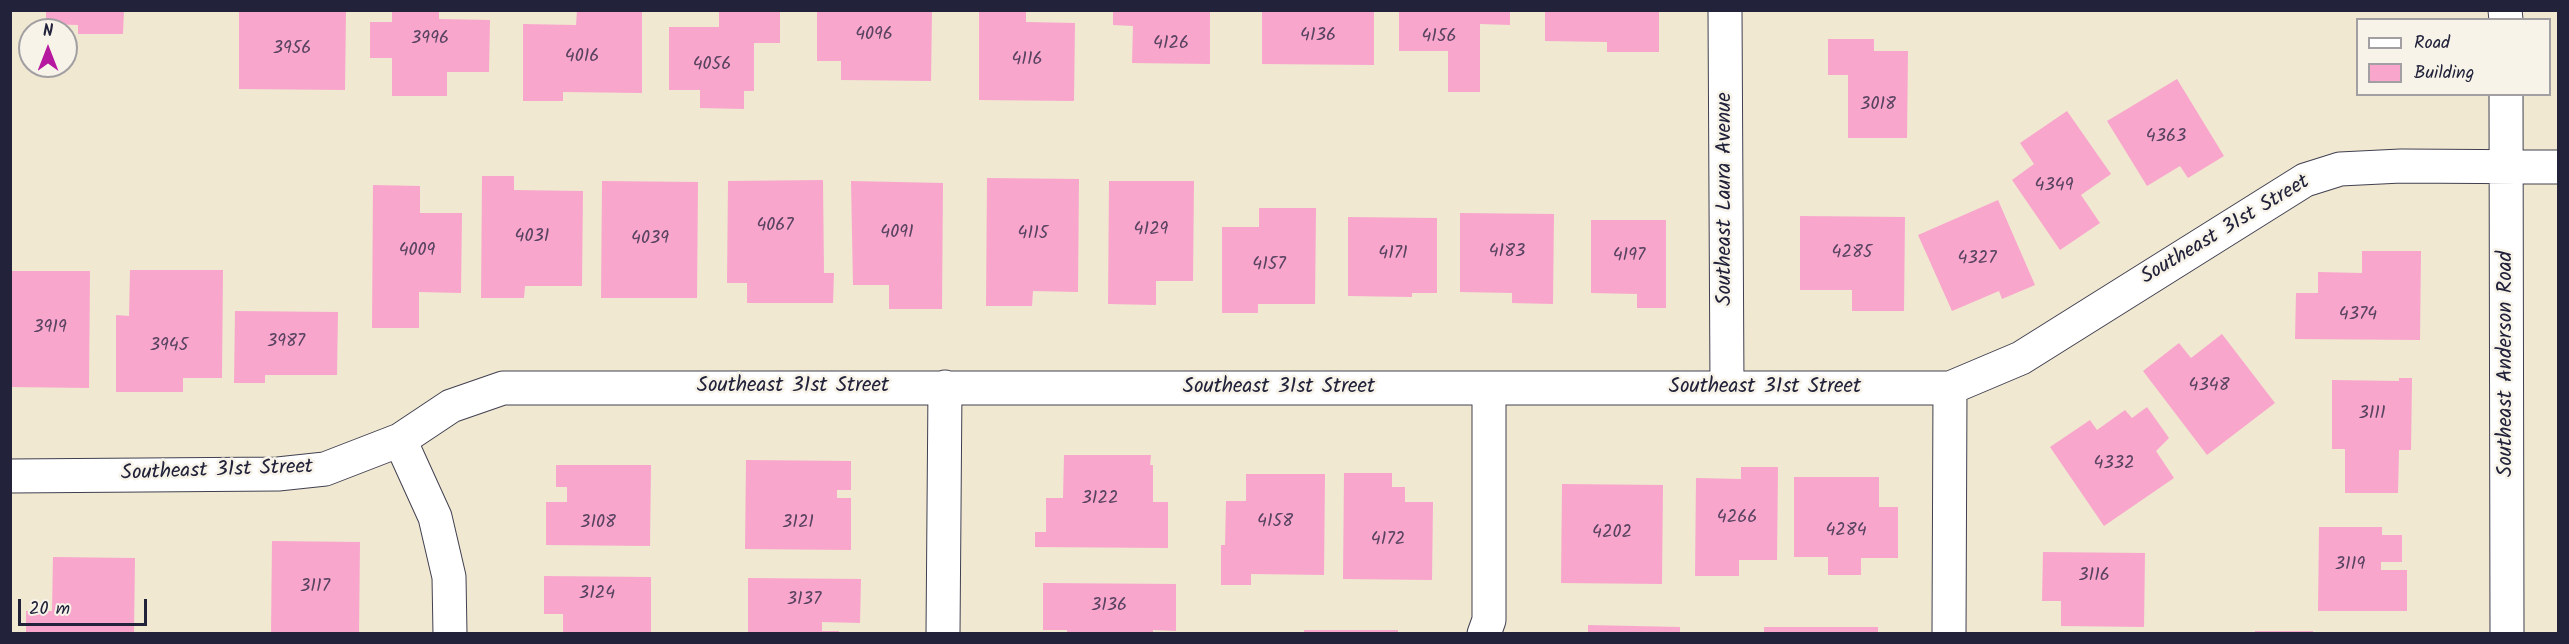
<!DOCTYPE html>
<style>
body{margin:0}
#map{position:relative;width:2569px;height:644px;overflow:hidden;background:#f0e8d0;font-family:Kalam,sans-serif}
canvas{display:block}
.frame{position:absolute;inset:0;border:12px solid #22223b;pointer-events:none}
.legend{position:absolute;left:2356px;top:18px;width:195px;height:78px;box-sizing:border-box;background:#f7f3e8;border:2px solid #a29fa3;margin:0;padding:8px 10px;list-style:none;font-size:18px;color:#22223b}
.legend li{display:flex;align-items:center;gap:12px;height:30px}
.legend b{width:30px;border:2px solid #a29fa3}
.north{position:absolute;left:18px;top:18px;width:60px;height:60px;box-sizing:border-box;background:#f7f3e8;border:2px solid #a29fa3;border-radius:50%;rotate:0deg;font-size:16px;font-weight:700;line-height:24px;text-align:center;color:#22223b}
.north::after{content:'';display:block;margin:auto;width:21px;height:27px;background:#b5179e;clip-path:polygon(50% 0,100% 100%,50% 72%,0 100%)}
.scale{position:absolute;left:18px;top:599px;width:129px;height:27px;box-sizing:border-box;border:3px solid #22223b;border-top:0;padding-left:8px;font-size:18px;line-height:21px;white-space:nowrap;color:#22223b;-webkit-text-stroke:4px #f7f3e8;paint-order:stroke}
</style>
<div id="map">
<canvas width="2569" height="644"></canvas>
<div class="frame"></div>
<ul class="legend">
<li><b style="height:8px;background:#fff"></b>Road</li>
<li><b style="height:16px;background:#f9a6cd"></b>Building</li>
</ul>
<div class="north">N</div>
<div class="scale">20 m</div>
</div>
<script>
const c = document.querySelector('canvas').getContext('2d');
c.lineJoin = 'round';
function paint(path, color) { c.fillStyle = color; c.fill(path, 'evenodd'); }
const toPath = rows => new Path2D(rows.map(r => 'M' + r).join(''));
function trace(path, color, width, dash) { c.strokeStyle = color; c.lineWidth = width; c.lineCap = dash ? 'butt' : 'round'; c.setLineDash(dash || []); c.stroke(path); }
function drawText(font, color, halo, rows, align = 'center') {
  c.font = font + ' Kalam,sans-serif'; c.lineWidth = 5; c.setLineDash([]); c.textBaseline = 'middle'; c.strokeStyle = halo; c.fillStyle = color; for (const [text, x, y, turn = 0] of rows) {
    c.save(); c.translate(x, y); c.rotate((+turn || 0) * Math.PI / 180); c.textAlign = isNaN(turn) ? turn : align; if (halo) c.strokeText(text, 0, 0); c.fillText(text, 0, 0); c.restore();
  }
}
paint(toPath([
 [46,10,124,10,123,34,78,34,78,25,46,24],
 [239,10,346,10,345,90,239,89],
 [392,10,439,10,439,19,490,20,489,72,447,72,447,96,392,96,392,58,370,58,370,22,392,22],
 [577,10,642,10,642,93,563,92,563,101,523,101,523,24,576,25],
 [719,10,780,10,780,43,754,43,754,91,744,91,744,109,700,108,700,90,669,90,669,27,719,27],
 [817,10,932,10,931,81,841,80,841,61,817,61],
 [979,10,1026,10,1026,22,1075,23,1074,101,979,100],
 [1113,10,1210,10,1210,64,1132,63,1133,26,1113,25],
 [1262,10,1374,10,1374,65,1262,64],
 [1399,10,1510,10,1510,25,1480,24,1480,92,1448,92,1448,51,1399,51],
 [1545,10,1659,10,1659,52,1607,52,1607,42,1545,41],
 [1828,39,1874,39,1874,51,1908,51,1907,138,1848,138,1848,75,1828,75],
 [2177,79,2224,156,2188,178,2180,166,2147,186,2107,121],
 [2067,111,2111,174,2081,195,2100,223,2060,250,2012,180,2034,164,2020,143],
 [482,176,514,176,514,190,583,191,582,286,525,286,524,298,481,298],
 [987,178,1079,179,1078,292,1033,291,1032,306,986,306],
 [823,180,824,273,834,273,833,303,747,303,747,283,727,283,728,181],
 [602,181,698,182,697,298,601,298],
 [851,181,943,183,942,309,889,309,889,285,853,285],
 [1109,181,1194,181,1193,281,1156,281,1156,305,1108,304],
 [373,185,420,186,420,213,462,213,461,293,419,292,419,328,372,328],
 [1998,200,2035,285,2002,299,1999,291,1952,311,1918,235],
 [1259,208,1316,208,1315,304,1258,304,1258,313,1222,313,1222,227,1259,227],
 [1460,213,1554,214,1553,304,1512,303,1512,293,1460,292],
 [1800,216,1905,217,1904,311,1852,311,1852,290,1800,290],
 [1348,217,1437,218,1437,293,1412,293,1412,297,1348,296],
 [1591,220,1666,220,1666,308,1637,308,1637,294,1591,293],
 [2362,251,2421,251,2420,340,2295,339,2296,293,2318,293,2318,272,2362,273],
 [130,270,223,270,222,378,183,378,183,392,116,392,116,315,129,316],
 [10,271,90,271,89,388,10,387],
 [235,311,338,312,337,375,265,375,265,383,234,383],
 [2222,334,2275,403,2207,455,2143,371,2179,343,2191,358],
 [2399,378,2412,378,2411,450,2399,450,2398,493,2345,493,2345,449,2332,449,2332,380,2399,381],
 [2147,407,2169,438,2156,451,2174,478,2104,526,2050,447,2090,420,2097,430,2125,410,2132,418],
 [1064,455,1151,455,1150,465,1153,465,1153,502,1168,502,1168,548,1035,547,1035,532,1046,532,1046,498,1063,498],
 [746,460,851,461,851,490,837,490,837,498,851,498,851,550,745,549],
 [556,465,651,465,650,546,546,545,546,502,567,502,567,487,556,487],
 [1741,467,1778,467,1777,560,1739,560,1739,576,1695,576,1696,478,1741,479],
 [1344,473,1392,473,1392,487,1405,487,1405,502,1433,502,1432,580,1343,579],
 [1246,474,1325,474,1324,575,1251,574,1251,585,1221,585,1221,545,1225,545,1226,501,1246,501],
 [1794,477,1879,477,1879,507,1898,507,1898,558,1861,558,1861,575,1828,575,1828,557,1794,557],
 [1562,484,1663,485,1662,584,1561,583],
 [2319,527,2382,527,2382,535,2402,535,2402,562,2381,562,2381,570,2407,570,2407,611,2318,611],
 [272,541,360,542,359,634,271,634],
 [2043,552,2145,553,2144,627,2061,626,2061,601,2042,601],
 [53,557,135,558,134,634,26,634,26,611,52,611],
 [544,576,651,577,651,634,563,634,563,614,544,614],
 [748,578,861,579,860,623,822,622,822,631,839,631,839,634,748,634],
 [1043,583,1176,584,1176,631,1153,630,1153,634,1067,634,1067,630,1043,630],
 [1588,625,1680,627,1680,634,1588,634],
 [1764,627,1878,627,1878,634,1764,634],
 [1304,630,1398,630,1398,634,1304,634],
 [2255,631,2313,631,2313,634,2255,634]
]), '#f9a6cd');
const minor = toPath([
 [1725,10,1727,387],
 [2505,10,2506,20],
 [2506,94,2507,634],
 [400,440,435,517,449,577,450,634],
 [10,476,278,474,325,469,400,440,451,406,503,388,1950,388,2021,358,2305,180,2340,169,2401,166,2558,167],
 [943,634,945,387],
 [1484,634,1489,620,1489,389],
 [1949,634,1950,388]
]);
trace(minor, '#414051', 35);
trace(minor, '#fff', 33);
drawText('18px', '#584360', null, [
 ["4096",874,36],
 ["4136",1318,37],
 ["4156",1439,38],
 ["3996",430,40],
 ["4126",1171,45],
 ["3956",292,50],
 ["4016",582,58],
 ["4116",1027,61],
 ["4056",712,66],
 ["3018",1878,106],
 ["4363",2166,138],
 ["4349",2054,187],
 ["4067",775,227],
 ["4129",1151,231],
 ["4091",897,234],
 ["4115",1033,235],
 ["4031",532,238],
 ["4039",650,240],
 ["4009",417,252],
 ["4183",1507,253],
 ["4285",1852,254],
 ["4171",1393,255],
 ["4197",1629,257],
 ["4327",1977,260],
 ["4157",1269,266],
 ["4374",2358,316],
 ["3919",50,329],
 ["3987",286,343],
 ["3945",169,347],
 ["4348",2209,387],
 ["3111",2372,415],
 ["4332",2114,465],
 ["3122",1100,500],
 ["4266",1737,519],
 ["4158",1275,523],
 ["3108",598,524],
 ["3121",798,524],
 ["4284",1846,532],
 ["4202",1612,534],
 ["4172",1388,541],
 ["3119",2350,566],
 ["3116",2094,577],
 ["3117",315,588],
 ["3124",597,595],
 ["3137",804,601],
 ["3136",1109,607]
]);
drawText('21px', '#22223b', '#f7f3e8', [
 ["Southeast Laura Avenue",1726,199,-90],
 ["Southeast 31st Street",2226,231,-31],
 ["Southeast Anderson Road",2507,364,-90],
 ["Southeast 31st Street",793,387],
 ["Southeast 31st Street",1279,388],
 ["Southeast 31st Street",1765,388],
 ["Southeast 31st Street",217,472,-2]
]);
</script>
